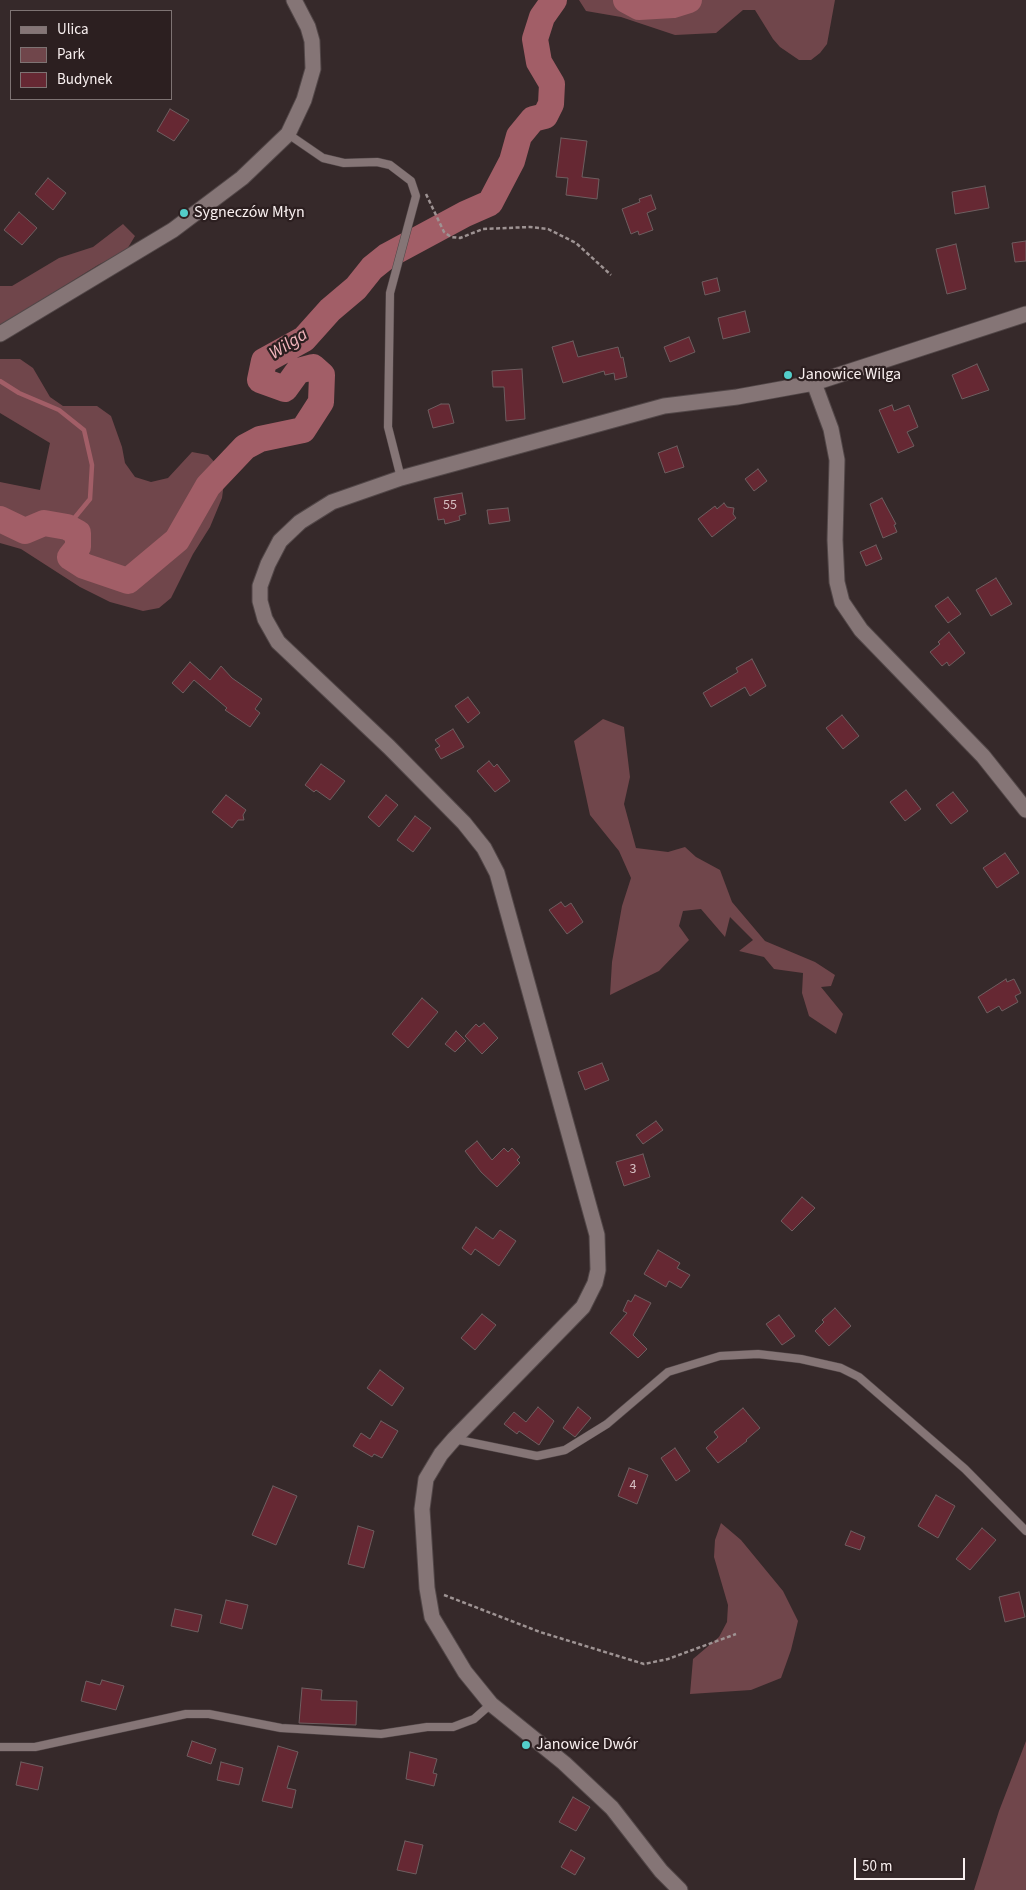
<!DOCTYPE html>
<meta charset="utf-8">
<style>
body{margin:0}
#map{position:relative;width:1026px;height:1890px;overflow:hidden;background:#36292a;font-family:"Source Sans 3",sans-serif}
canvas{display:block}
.legend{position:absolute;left:10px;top:10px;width:162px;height:90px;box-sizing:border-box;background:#2c1f20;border:1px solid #7e7373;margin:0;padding:6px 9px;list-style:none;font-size:15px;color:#f9f0f0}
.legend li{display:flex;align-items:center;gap:10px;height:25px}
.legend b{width:25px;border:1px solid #7e7373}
.scale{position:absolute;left:854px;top:1858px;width:111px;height:22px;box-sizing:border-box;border:2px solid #f9f0f0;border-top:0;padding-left:6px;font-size:15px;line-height:18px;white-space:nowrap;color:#f9f0f0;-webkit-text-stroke:4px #2c1f20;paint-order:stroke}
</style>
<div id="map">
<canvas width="1026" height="1890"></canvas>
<ul class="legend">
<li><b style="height:6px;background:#857576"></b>Ulica</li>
<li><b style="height:14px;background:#70464b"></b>Park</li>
<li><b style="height:14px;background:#662833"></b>Budynek</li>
</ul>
<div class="scale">50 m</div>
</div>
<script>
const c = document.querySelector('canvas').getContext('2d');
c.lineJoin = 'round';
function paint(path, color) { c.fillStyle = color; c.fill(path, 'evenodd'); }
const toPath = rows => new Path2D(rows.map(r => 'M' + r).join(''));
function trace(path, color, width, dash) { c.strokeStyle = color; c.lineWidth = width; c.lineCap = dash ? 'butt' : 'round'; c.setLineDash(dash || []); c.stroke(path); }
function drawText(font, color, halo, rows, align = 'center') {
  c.font = font + ' "Source Sans 3",sans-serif'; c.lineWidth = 4.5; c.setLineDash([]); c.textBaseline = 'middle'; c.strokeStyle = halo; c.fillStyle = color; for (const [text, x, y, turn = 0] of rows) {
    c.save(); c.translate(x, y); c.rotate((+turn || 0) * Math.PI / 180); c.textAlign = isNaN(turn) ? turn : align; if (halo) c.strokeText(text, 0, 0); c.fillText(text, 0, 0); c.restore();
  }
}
paint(toPath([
 [579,0,835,0,827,44,820,53,811,60,799,60,780,47,773,39,755,10,743,10,716,33,675,35,621,17,586,11],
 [123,224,135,236,126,251,98,265,0,326,0,286,12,286,59,258,93,247],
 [20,359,33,368,50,397,63,406,97,406,111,416,122,447,125,463,135,477,151,482,168,478,192,452,208,455,219,467,224,483,222,498,210,527,193,554,171,598,159,608,143,611,110,602,80,587,21,549,0,543,0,482,40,490,50,443,0,413,0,359],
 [603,719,624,727,630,777,624,804,636,848,668,852,685,847,696,857,720,870,732,902,765,941,815,962,835,975,831,986,821,987,843,1014,836,1034,809,1016,802,993,803,973,774,969,764,957,739,951,753,940,730,917,725,937,701,909,683,911,679,926,689,940,659,971,610,995,612,962,622,906,631,878,619,851,590,815,574,741],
 [721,1523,741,1540,783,1591,798,1621,791,1650,781,1678,751,1690,690,1694,693,1659,719,1637,727,1622,728,1605,714,1557,715,1540],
 [1026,1741,1026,1890,974,1890,999,1811]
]), '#70464b');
trace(toPath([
 [0,381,19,393,59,410,84,430,92,465,90,499,67,527]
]), '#a25e67', 4.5);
trace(toPath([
 [626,0,639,7,673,5,689,0],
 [0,519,25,531,44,523,67,527,78,533,78,547,70,557,84,566,128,581,177,540,208,486,245,447,260,439,303,430,321,402,322,375,313,367,298,371,285,389,260,380,264,361,304,339,330,310,356,288,372,268,387,256,465,214,490,203,512,161,519,136,533,119,545,116,551,104,552,84,539,62,535,39,542,17,554,0]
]), '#a25e67', 26);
const building = toPath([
 [170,109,189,120,174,141,157,131,170,109],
 [561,138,587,141,582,177,599,179,597,199,566,195,568,178,556,177,561,138],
 [48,178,66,193,53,210,35,194,48,178],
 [985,186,989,208,955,214,952,192,985,186],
 [651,195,656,209,647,213,653,230,639,235,638,231,631,234,622,209,640,202,639,199,651,195],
 [19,212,37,228,22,245,4,230,19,212],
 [1026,241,1026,261,1015,262,1012,243,1026,241],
 [956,244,966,289,947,294,936,249,956,244],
 [717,278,720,291,705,295,702,282,717,278],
 [745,311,750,332,723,339,718,318,745,311],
 [689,337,695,352,670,362,664,347,689,337],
 [573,341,578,357,618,347,621,358,623,357,627,377,615,380,614,373,605,375,604,371,563,383,552,347,573,341],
 [977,364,989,390,962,399,952,375,977,364],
 [522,369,525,419,506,421,504,387,493,387,492,371,522,369],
 [441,404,449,404,454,423,433,428,428,410,441,404],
 [892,405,894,411,909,405,918,427,907,432,914,446,898,453,879,410,892,405],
 [677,446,684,467,665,473,658,453,677,446],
 [758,469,767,481,754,491,745,479,758,469],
 [462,493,466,514,459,516,460,520,445,524,444,519,438,520,434,498,462,493],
 [882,498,896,524,894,525,897,532,883,538,870,504,882,498],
 [724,503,727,507,734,508,733,514,736,518,712,537,698,519,715,506,717,509,724,503],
 [508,508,510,521,489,524,487,510,508,508],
 [876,545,882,559,866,566,860,552,876,545],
 [996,578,1012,604,991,616,976,590,996,578],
 [948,597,961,614,948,623,935,606,948,597],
 [949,632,965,653,949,666,947,662,942,666,930,652,940,644,938,642,949,632],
 [752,659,766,686,750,696,745,687,711,707,703,693,738,672,736,668,752,659],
 [190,662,210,680,221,666,232,678,262,699,255,709,260,713,250,727,225,710,227,708,194,680,183,693,172,683,190,662],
 [468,697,480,713,468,723,455,706,468,697],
 [842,715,859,736,843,749,826,728,842,715],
 [453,729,464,747,441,759,435,749,440,746,435,740,453,729],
 [489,761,494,767,497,764,510,781,495,792,477,771,489,761],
 [321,764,345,781,330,800,316,790,314,792,305,785,321,764],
 [906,790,921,809,905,821,890,802,906,790],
 [953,792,968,811,951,824,936,805,953,792],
 [226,795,246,810,243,815,244,820,238,820,232,828,212,812,226,795],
 [386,795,398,805,379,827,368,817,386,795],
 [415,816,431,828,413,852,397,840,415,816],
 [1005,853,1019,873,997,888,983,868,1005,853],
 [561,902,565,907,571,903,583,922,567,934,549,910,561,902],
 [1006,979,1007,982,1014,979,1021,993,1015,996,1018,1002,1002,1011,999,1006,987,1013,978,997,1006,979],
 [422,998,438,1012,408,1048,392,1034,422,998],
 [484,1023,498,1038,482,1054,465,1036,476,1024,479,1027,484,1023],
 [456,1031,466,1041,455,1052,445,1044,456,1031],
 [602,1063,609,1080,585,1090,578,1072,602,1063],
 [656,1121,663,1130,643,1144,636,1135,656,1121],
 [477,1141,492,1160,504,1148,508,1152,512,1148,520,1157,517,1160,520,1163,497,1187,481,1172,465,1151,477,1141],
 [643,1154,650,1177,624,1186,616,1162,643,1154],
 [802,1197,815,1208,792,1231,781,1221,802,1197],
 [476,1227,493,1239,500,1230,516,1241,499,1266,475,1249,471,1255,462,1248,476,1227],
 [658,1250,680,1263,677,1268,690,1275,681,1288,669,1281,666,1287,644,1274,658,1250],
 [635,1295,651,1303,633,1335,647,1349,638,1358,610,1333,627,1313,623,1311,628,1300,631,1302,635,1295],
 [835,1308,851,1326,829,1346,815,1331,824,1322,822,1320,835,1308],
 [482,1314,496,1325,475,1350,461,1338,482,1314],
 [779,1315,795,1336,782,1345,766,1324,779,1315],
 [380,1370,404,1388,392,1406,367,1388,380,1370],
 [538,1407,554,1421,539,1445,519,1431,517,1434,504,1424,514,1412,526,1422,538,1407],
 [578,1407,591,1418,575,1437,563,1428,578,1407],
 [743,1408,760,1428,746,1440,747,1441,718,1463,706,1448,718,1437,714,1432,743,1408],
 [381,1421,398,1431,382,1458,374,1454,372,1457,353,1446,361,1433,370,1439,381,1421],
 [675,1448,690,1471,676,1481,661,1458,675,1448],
 [629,1468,648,1475,637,1504,618,1496,629,1468],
 [273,1486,297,1496,276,1545,252,1535,273,1486],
 [936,1495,955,1506,938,1538,918,1526,936,1495],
 [358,1526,374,1531,364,1568,348,1564,358,1526],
 [982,1528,996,1540,970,1570,956,1559,982,1528],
 [851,1531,865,1537,860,1550,845,1545,851,1531],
 [1019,1592,1025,1617,1005,1622,999,1597,1019,1592],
 [226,1600,248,1605,242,1629,220,1623,226,1600],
 [175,1609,202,1615,198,1632,171,1626,175,1609],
 [102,1680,124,1686,116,1710,81,1701,86,1681,100,1685,102,1680],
 [302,1688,322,1690,321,1700,357,1701,356,1725,299,1723,302,1688],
 [192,1741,216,1749,211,1764,187,1756,192,1741],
 [278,1746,298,1752,287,1788,296,1790,292,1808,262,1801,278,1746],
 [410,1752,437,1759,433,1773,437,1774,434,1786,406,1779,410,1752],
 [21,1762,43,1767,38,1790,16,1785,21,1762],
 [221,1762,243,1768,239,1785,217,1780,221,1762],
 [573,1797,590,1807,576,1831,559,1822,573,1797],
 [405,1841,423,1845,416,1874,397,1870,405,1841],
 [571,1850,585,1858,575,1875,561,1867,571,1850]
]);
paint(building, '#662833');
trace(building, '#6e5e60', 1);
const service = toPath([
 [288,134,323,158,344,163,377,162,390,165,411,181,416,196,390,293,388,427,401,478],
 [454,1439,537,1456,565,1450,607,1424,668,1372,720,1356,758,1354,801,1359,841,1368,859,1377,965,1469,1026,1531],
 [0,1747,35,1747,186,1714,209,1714,281,1728,381,1734,427,1727,453,1727,474,1719,491,1704]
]);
const minor = toPath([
 [0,334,173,230,242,178,288,134,304,100,313,69,312,41,308,27,294,0],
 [814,383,831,429,837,460,835,540,837,582,842,602,861,630,983,756,1026,810],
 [680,1890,661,1871,612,1808,564,1763,491,1704,465,1672,432,1617,427,1588,422,1509,426,1479,441,1454,454,1439,583,1307,595,1283,598,1270,597,1235,497,873,484,848,464,823,389,747,278,642,265,619,260,601,260,586,268,564,280,541,300,522,332,502,401,478,664,406,737,397,814,383,1026,314]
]);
trace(service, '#524748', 9);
trace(minor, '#524748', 17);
trace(toPath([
 [426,194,444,232,451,237,460,238,483,229,530,227,548,229,576,243,611,275],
 [444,1595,540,1632,644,1664,668,1659,736,1634]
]), '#9e9393', 2.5, [4, 2.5]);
trace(service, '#857576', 8);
trace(minor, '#857576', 15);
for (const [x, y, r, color] of [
 [184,213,5,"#53cdc9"],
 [788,375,5,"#53cdc9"],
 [526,1745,5,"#53cdc9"]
]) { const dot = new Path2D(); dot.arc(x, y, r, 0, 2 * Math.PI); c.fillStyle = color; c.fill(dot); trace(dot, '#2c1f20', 2); }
drawText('14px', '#d4bec1', null, [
 ["55",450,506],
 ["3",633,1170],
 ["4",633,1486]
]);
drawText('16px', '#f9f0f0', '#2c1f20', [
 ["Sygneczów Młyn",194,213],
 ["Janowice Wilga",798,375],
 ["Janowice Dwór",536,1745]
], 'left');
drawText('italic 18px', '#f3b6bd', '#2c1f20', [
 ["Wilga",289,345,-33]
]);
</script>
